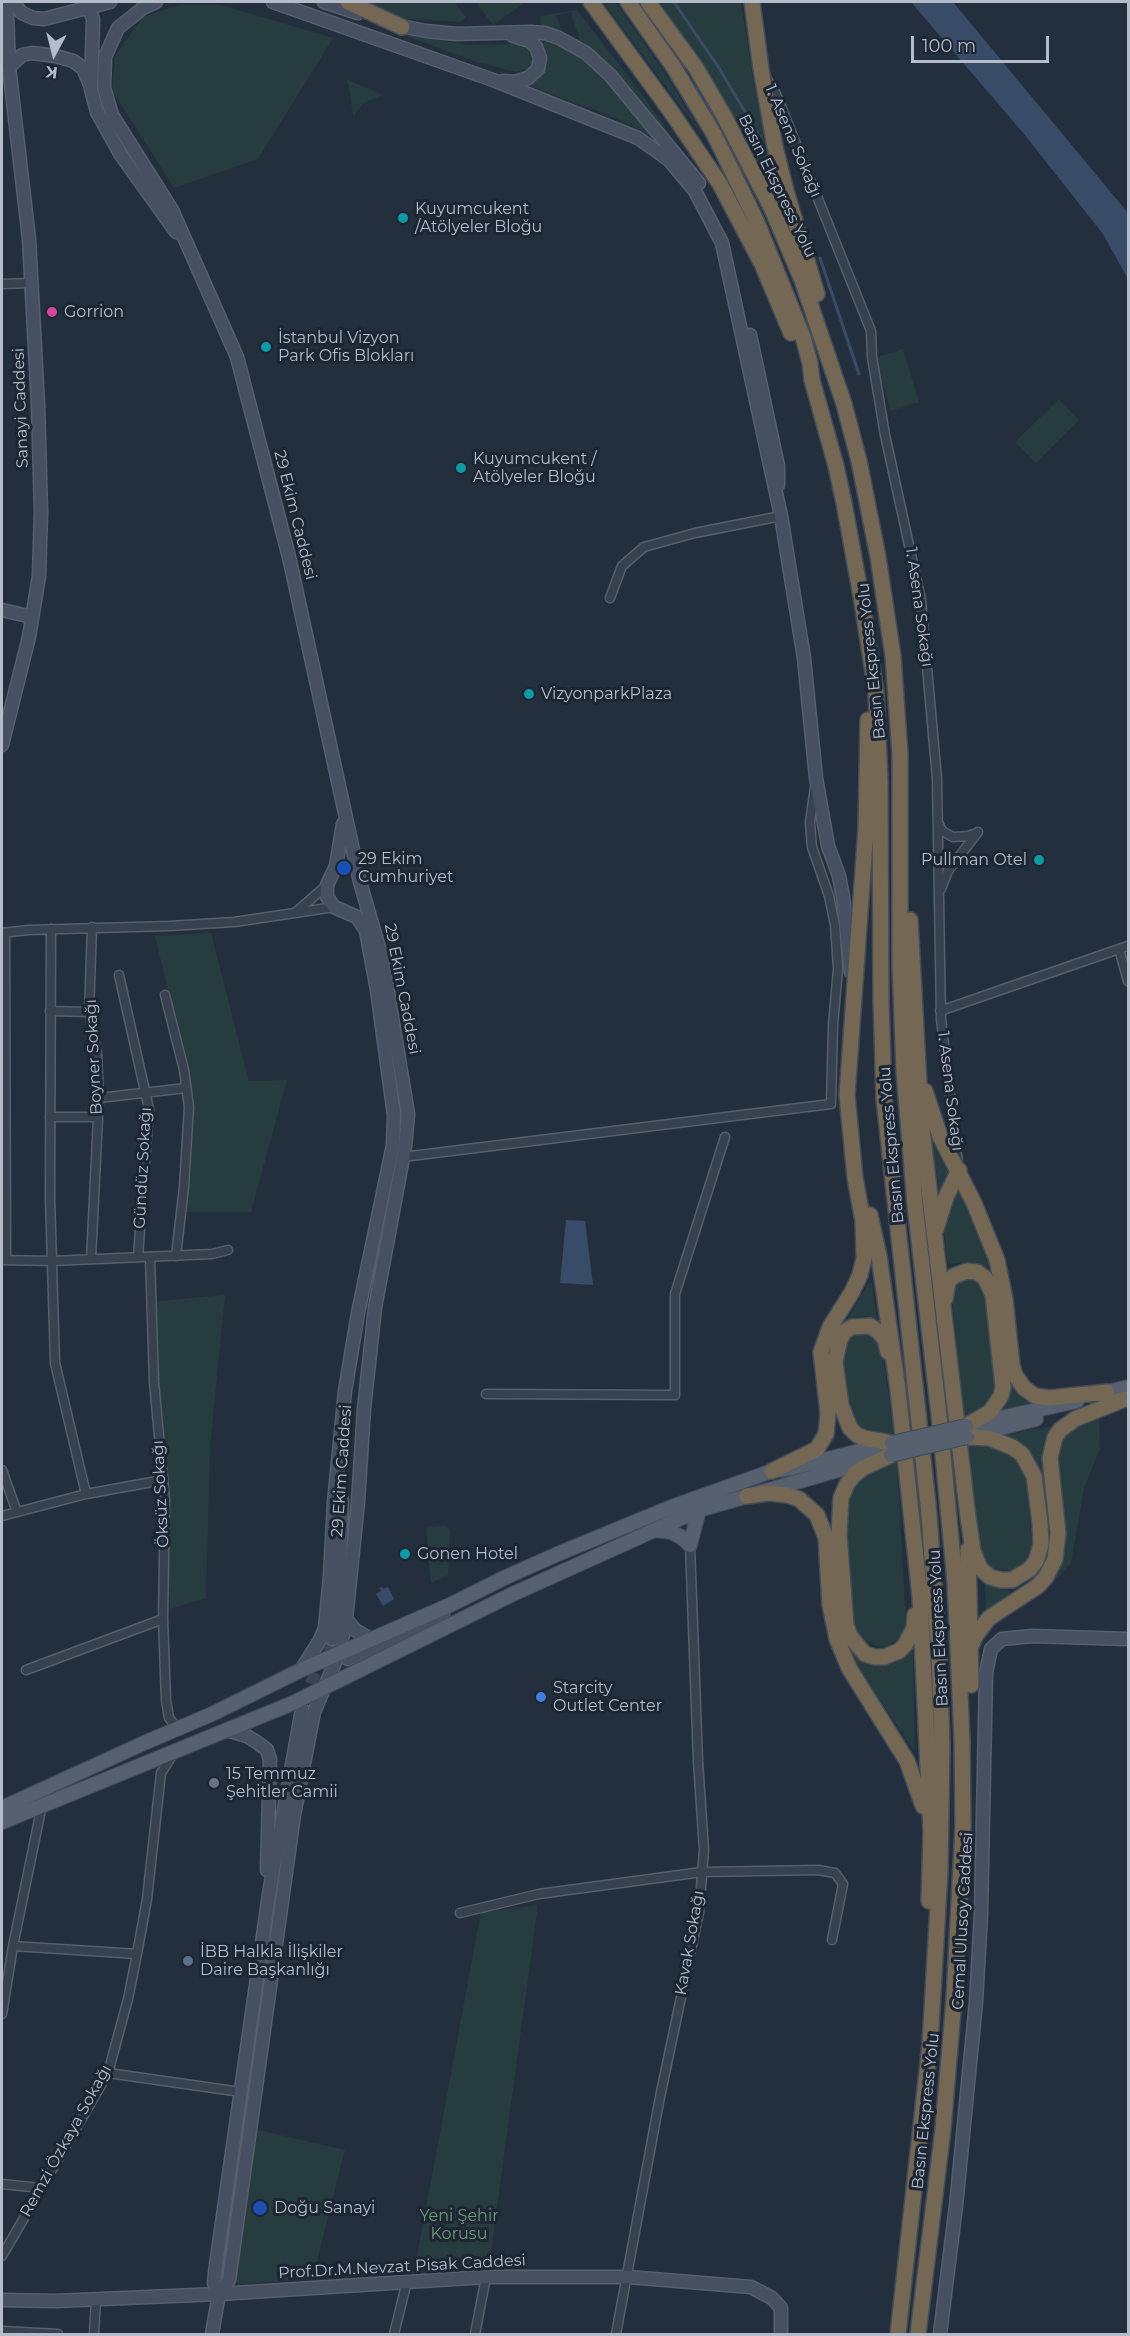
<!DOCTYPE html>
<meta charset="utf-8">
<style>
body{margin:0}
#map{position:relative;width:1130px;height:2336px;overflow:hidden;background:#242f3e;font-family:Montserrat,sans-serif}
canvas{display:block}
.frame{position:absolute;inset:0;border:3px solid #b4bcc9;pointer-events:none}
.north{position:absolute;left:24px;top:24px;width:60px;height:60px;-webkit-text-stroke:4px #1d2633;paint-order:stroke;rotate:187deg;font-size:16px;font-weight:700;line-height:24px;text-align:center;color:#b4bcc9}
.north::after{content:'';display:block;margin:auto;width:21px;height:27px;background:#b4bcc9;clip-path:polygon(50% 0,100% 100%,50% 72%,0 100%)}
.scale{position:absolute;left:911px;top:36px;width:138px;height:27px;box-sizing:border-box;border:3px solid #b4bcc9;border-top:0;padding-left:8px;font-size:18px;line-height:21px;white-space:nowrap;color:#b4bcc9;-webkit-text-stroke:4px #1d2633;paint-order:stroke}
</style>
<div id="map">
<canvas width="1130" height="2336"></canvas>
<div class="frame"></div>
<div class="north">K</div>
<div class="scale">100 m</div>
</div>
<script>
const c = document.querySelector('canvas').getContext('2d');
c.lineJoin = 'round';
function paint(path, color) { c.fillStyle = color; c.fill(path, 'evenodd'); }
const toPath = rows => new Path2D(rows.map(r => 'M' + r).join(''));
function trace(path, color, width, dash) { c.strokeStyle = color; c.lineWidth = width; c.lineCap = dash ? 'butt' : 'round'; c.setLineDash(dash || []); c.stroke(path); }
function drawText(font, color, halo, rows, align = 'center') {
  c.font = font + ' Montserrat,sans-serif'; c.lineWidth = 6; c.setLineDash([]); c.textBaseline = 'middle'; c.strokeStyle = halo; c.fillStyle = color; for (const [text, x, y, turn = 0] of rows) {
    c.save(); c.translate(x, y); c.rotate((+turn || 0) * Math.PI / 180); c.textAlign = isNaN(turn) ? turn : align; if (halo) c.strokeText(text, 0, 0); c.fillText(text, 0, 0); c.restore();
  }
}
paint(toPath([
 [360,2,454,2,466,17,461,22,408,19],
 [476,2,526,2,493,25],
 [603,2,615,2,665,73,705,139],
 [660,2,741,2,753,79,779,191,775,192,726,104],
 [182,4,221,5,333,38,258,159,174,188,112,90,115,56,143,17],
 [577,10,639,90,695,169,598,56,580,41,571,12,556,15,563,34,541,28,540,16],
 [401,34,468,45,513,44,523,46,528,49,533,59,531,65,526,69,516,72,477,62],
 [537,37,561,45,579,54,609,80,664,146,642,131,616,118,527,85,542,74,546,65,545,50],
 [346,79,382,95,364,103,353,116,349,86],
 [903,349,919,402,891,411,875,358],
 [1059,399,1079,420,1036,463,1015,442],
 [211,933,249,1081,287,1080,251,1212,187,1212,194,1116,193,1094,155,936],
 [932,1133,950,1172,941,1197,930,1134],
 [957,1185,990,1261,988,1268,968,1262,948,1264,943,1219],
 [970,1278,981,1285,984,1293,997,1383,995,1394,980,1414,963,1418,952,1296,953,1289,959,1282],
 [872,1283,877,1319,865,1316,848,1318,868,1284],
 [225,1295,210,1446,206,1598,170,1609,159,1394,157,1301],
 [868,1333,878,1340,882,1348,894,1433,882,1435,868,1432,860,1427,851,1419,846,1404,843,1367,845,1346,853,1334],
 [1008,1379,1016,1393,1034,1406,997,1415],
 [1099,1418,1100,1448,1084,1488,1071,1563,1059,1576,1043,1588,1054,1574,1057,1446,1075,1427],
 [1051,1426,1042,1465,1046,1489,1041,1490,1038,1471,1030,1453,1017,1443,999,1436],
 [982,1443,1013,1455,1020,1463,1026,1475,1032,1546,1026,1561,1018,1569,1012,1571,994,1568,987,1562,979,1547,966,1446],
 [897,1461,906,1623,901,1637,887,1646,877,1647,860,1636,855,1627,852,1613,847,1519,848,1499,855,1486,869,1471],
 [446,1525,450,1530,448,1575,431,1583,426,1528],
 [985,1582,1008,1587,1010,1596,986,1612],
 [847,1647,861,1660,885,1665,904,1657,913,1650,915,1752,862,1673],
 [538,1905,490,2259,415,2267,481,1912],
 [254,2129,345,2150,313,2277,239,2285,232,2278]
]), '#263c3f');
paint(toPath([
 [911,2,953,2,1128,213,1128,279,1103,234,1024,134],
 [566,1220,585,1221,593,1285,560,1283],
 [382,1587,383,1589,388,1587,394,1599,383,1606,376,1594,381,1591,379,1588]
]), '#394c67');
trace(toPath([
 [674,2,719,68,760,137],
 [820,258,859,374]
]), '#394c67', 3);
trace(toPath([
 [305,1701,316,1670,332,1639]
]), '#3a4453', 12, [12, 6]);
const street = toPath([
 [767,79,776,94,871,331,872,357,885,435,921,600,937,779,941,1019,958,1164],
 [2,284,31,283],
 [610,598,622,566,644,547,695,533,781,516],
 [938,822,942,831,953,837,968,836,977,833],
 [327,885,295,913,334,907],
 [941,889,948,871,978,832],
 [51,929,50,1197,55,1363,86,1494],
 [2,933,28,930,169,926,234,922,295,913],
 [5,933,6,1260],
 [1128,946,1119,949,1128,981],
 [119,975,149,1109,138,1257],
 [165,995,184,1070,189,1107,184,1187,176,1256],
 [50,1011,89,1012],
 [940,1011,1119,949],
 [99,1098,186,1088],
 [50,1117,98,1117],
 [403,1157,831,1104,833,1025,838,969,835,925,829,896,812,847,811,836,810,822,815,787],
 [150,1257,154,1382,165,1500,163,1619,166,1700,169,1718,178,1729],
 [91,1259,99,1098,97,1054,89,1012,92,927],
 [2,1260,52,1261,212,1254,228,1250],
 [486,1394,675,1395,675,1294,725,1137],
 [2,1470,17,1512],
 [2,1516,86,1494,163,1480],
 [26,1670,163,1619],
 [460,1913,539,1894,702,1872,818,1870,835,1873,843,1884,832,1940],
 [13,1946,137,1954],
 [2,2014,13,1946,42,1805],
 [108,2073,241,2092],
 [2,2184,40,2188],
 [2,2256,108,2073,128,1999,137,1954,147,1899,161,1773,173,1754],
 [2,2331,58,2334],
 [94,2334,96,2299],
 [394,2334,407,2281],
 [475,2334,486,2277],
 [616,2334,660,2097,699,1912,704,1850,698,1761,690,1545]
]);
const secondary = toPath([
 [12,2,22,13,33,18,44,19,110,2],
 [84,2,89,8,93,19,91,89,97,112,121,155,176,232],
 [156,2,143,8,118,28,105,57,104,88,112,115,172,210,237,357,289,557,360,882,383,962,408,1114,405,1147,375,1308,364,1409,358,1502,346,1619,339,1653,314,1712,294,1815,229,2280,219,2294,212,2334],
 [273,2,493,80,638,138,669,160,695,191,722,243,781,516,804,658,816,778,828,846,839,876,843,897,851,972],
 [324,2,358,13],
 [395,25,426,31,456,34,531,32,545,33,559,38,586,53,610,75,699,183],
 [9,67,22,55,32,53,56,56,73,61,83,68,90,85],
 [503,81,515,82,528,78,538,69,540,58,536,47,530,41,513,36],
 [750,335,778,466,778,485],
 [2,610,32,617],
 [2,745,29,637,39,576,41,512,38,404,29,239,9,67,7,14,3,2],
 [346,1619,355,1630,370,1639],
 [332,1639,339,1595,342,1500],
 [348,1659,443,1615],
 [301,1670,320,1640,325,1628,330,1576,334,1502,345,1391,358,1313,393,1145,394,1115,377,990,366,931,357,917,334,907,327,897,327,885,336,866,343,824],
 [226,1730,247,1736,258,1743,267,1750,270,1759,267,1870],
 [219,2294,214,2283,216,2265,269,1894,302,1709],
 [2,2300,55,2301,219,2294,486,2277,628,2277,751,2287,772,2298,781,2308,781,2334],
 [940,2334,956,2206,976,2002,981,1914,986,1673,991,1649,1002,1639,1032,1636,1128,1639]
]);
const primary = toPath([
 [1099,1394,1128,1387],
 [973,1424,1077,1401],
 [973,1435,1036,1419],
 [655,1530,671,1532,681,1537,690,1545,699,1510],
 [2,1808,144,1743,212,1714,301,1670,452,1604,506,1577,560,1553,674,1506,772,1471,792,1468,891,1443],
 [2,1822,293,1703,513,1594,699,1510,873,1460]
]);
const highway = toPath([
 [348,2,402,27],
 [591,2,672,113,720,184,762,264,791,333],
 [628,2,673,66,714,134,756,220,803,337,810,363,812,380,836,466,844,503,862,602,876,692,880,781,881,1000,884,1099,929,1514,939,1655,942,1746,940,1871,930,2044,898,2334],
 [648,2,696,68,724,116,771,207,802,280,844,404,859,461,878,557,893,656,900,754,900,966,904,1071,915,1205,940,1424,955,1581,962,1740,963,1826,954,1999,943,2129,918,2334],
 [752,2,761,69,775,147,786,191,817,294],
 [910,920,921,1121,968,1517,973,1551,980,1568,990,1577,1001,1580,1012,1580,1030,1569,1036,1561,1041,1545,1040,1523,1034,1476,1022,1454,1012,1447,989,1438,967,1437],
 [925,1091,940,1136,974,1203,997,1260,1005,1299,1012,1365,1015,1375,1024,1388,1035,1396,1049,1398,1107,1392],
 [870,1215,879,1256,898,1390,920,1597,931,1831,929,1901],
 [936,1229,946,1197,959,1170],
 [945,1299,948,1282,954,1276,967,1271,977,1272,985,1278,993,1295,1003,1387,1001,1396,990,1412,966,1426],
 [888,1352,885,1339,878,1331,870,1326,852,1327,845,1331,840,1339,835,1362,841,1405,850,1428,857,1435,864,1438,892,1443],
 [891,1455,863,1468,854,1475,847,1484,841,1498,839,1534,846,1625,850,1636,865,1654,875,1657,884,1657,899,1651,905,1645,914,1628,915,1615],
 [772,1471,817,1449,826,1434,828,1413,821,1352,830,1327,852,1292,860,1275,864,1258,863,1221,855,1178,847,1095,866,828,868,720],
 [747,1496,769,1493,787,1495,799,1499,817,1515,826,1538,830,1605,837,1639,849,1668,907,1761,923,1806],
 [968,1550,971,1685],
 [971,1646,976,1635,989,1618,1038,1586,1046,1577,1055,1559,1058,1533,1050,1458,1055,1437,1060,1430,1075,1419,1125,1399]
]);
trace(street, '#565f6c', 11);
trace(secondary, '#565f6c', 15);
trace(primary, '#414a57', 16);
trace(highway, '#434c59', 18);
trace(street, '#38414e', 8);
trace(secondary, '#465061', 12);
trace(primary, '#56606e', 14);
trace(highway, '#746855', 15);
const primaryBridge = toPath([
 [892,1443,966,1426],
 [891,1455,967,1437]
]);
trace(primaryBridge, '#414a57', 16, []);
trace(primaryBridge, '#56606e', 14);
for (const [x, y, r, color] of [
 [403,218,6,"#0f9aa8"],
 [52,312,6,"#d1479c"],
 [266,347,6,"#0f9aa8"],
 [461,468,6,"#0f9aa8"],
 [529,694,6,"#0f9aa8"],
 [1039,860,6,"#0f9aa8"],
 [344,868,8,"#1a4fb4"],
 [405,1554,6,"#0f9aa8"],
 [541,1697,6,"#3f7fe0"],
 [214,1783,6,"#6b7280"],
 [188,1961,6,"#5c6f8a"],
 [260,2208,8,"#1a4fb4"]
]) { const dot = new Path2D(); dot.arc(x, y, r, 0, 2 * Math.PI); c.fillStyle = color; c.fill(dot); trace(dot, '#1d2633', 2); }
drawText('16px', '#b4bcc9', '#1d2633', [
 ["1. Asena Sokağı",793,141,67],
 ["Basın Ekspress Yolu",777,186,64],
 ["Sanayi Caddesi",21,408,-92],
 ["29 Ekim Caddesi",295,515,76],
 ["1. Asena Sokağı",919,607,82],
 ["Basın Ekspress Yolu",872,661,-96],
 ["29 Ekim Caddesi",402,989,79],
 ["Boyner Sokağı",94,1057,-93],
 ["1. Asena Sokağı",950,1091,83],
 ["Basın Ekspress Yolu",892,1145,-95],
 ["Gündüz Sokağı",143,1168,-87],
 ["29 Ekim Caddesi",342,1471,-86],
 ["Öksüz Sokağı",161,1494,-93],
 ["Basın Ekspress Yolu",939,1628,-93],
 ["Cemal Ulusoy Caddesi",963,1921,-87],
 ["Kavak Sokağı",690,1943,-80],
 ["Basın Ekspress Yolu",926,2111,-84],
 ["Remzi Özkaya Sokağı",66,2141,-61],
 ["Prof.Dr.M.Nevzat Pisak Caddesi",402,2267,-3]
]);
drawText('16px', '#b4bcc9', '#1d2633', [
 ["Kuyumcukent",415,209],
 ["/Atölyeler Bloğu",415,227],
 ["Gorrion",64,312],
 ["İstanbul Vizyon",278,338],
 ["Park Ofis Blokları",278,356],
 ["Kuyumcukent /",473,459],
 ["Atölyeler Bloğu",473,477],
 ["VizyonparkPlaza",541,694],
 ["29 Ekim",358,859],
 ["Cumhuriyet",358,877],
 ["Pullman Otel",1027,860,"right"],
 ["Gonen Hotel",417,1554],
 ["Starcity",553,1688],
 ["Outlet Center",553,1706],
 ["15 Temmuz",226,1774],
 ["Şehitler Camii",226,1792],
 ["İBB Halkla İlişkiler",200,1952],
 ["Daire Başkanlığı",200,1970],
 ["Doğu Sanayi",274,2208]
], 'left');
drawText('16px', '#6b9a76', '#1d2633', [
 ["Yeni Şehir",459,2216],
 ["Korusu",459,2234]
]);
</script>
